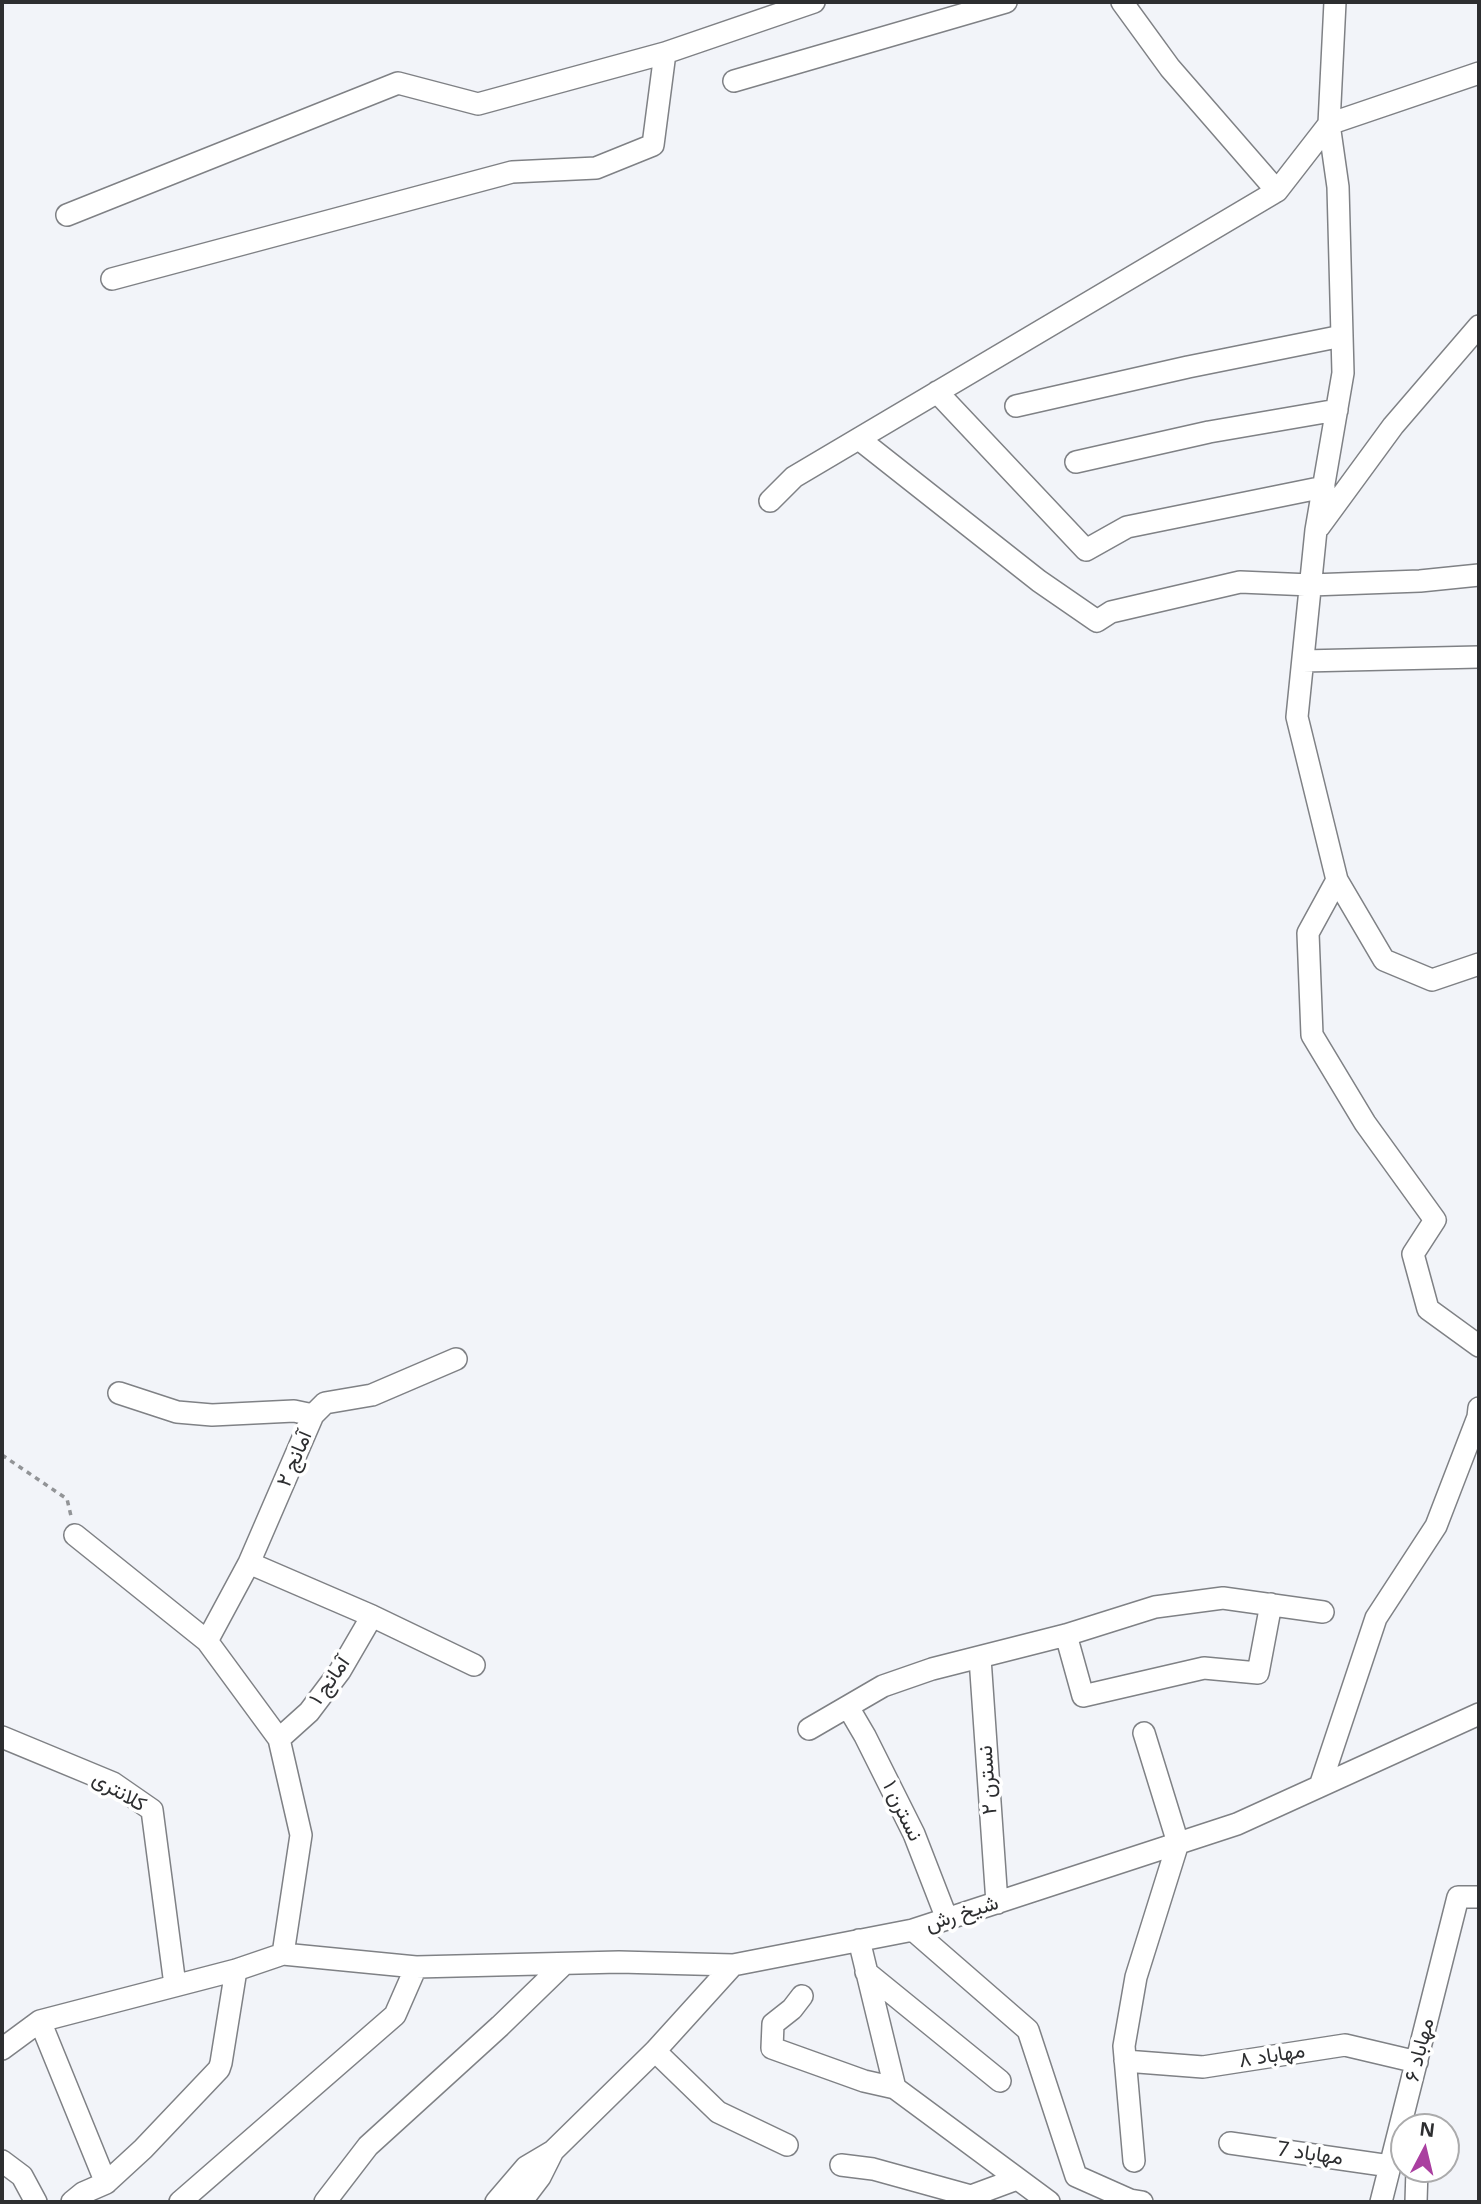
<!DOCTYPE html>
<meta charset="utf-8">
<style>
body{margin:0}
#map{position:relative;width:1481px;height:2204px;overflow:hidden;background:#f2f4f9;font-family:"Noto Sans",sans-serif}
canvas{display:block}
.frame{position:absolute;inset:0;border:4px solid #2d2e30;pointer-events:none}
.north{position:absolute;left:1390px;top:2113px;width:70px;height:70px;box-sizing:border-box;background:#fff;border:2px solid #ababac;border-radius:50%;rotate:7deg;font-size:19px;font-weight:700;line-height:28px;text-align:center;color:#2d2e30}
.north::after{content:'';display:block;margin:auto;width:24px;height:32px;background:#aa3fa0;clip-path:polygon(50% 0,100% 100%,50% 72%,0 100%)}
</style>
<div id="map">
<canvas width="1481" height="2204"></canvas>
<div class="frame"></div>
<div class="north">N</div>
</div>
<script>
const c = document.querySelector('canvas').getContext('2d');
c.lineJoin = 'round';
const toPath = rows => new Path2D(rows.map(r => 'M' + r).join(''));
function trace(path, color, width, dash) { c.strokeStyle = color; c.lineWidth = width; c.lineCap = dash ? 'butt' : 'round'; c.setLineDash(dash || []); c.stroke(path); }
function drawText(font, color, halo, rows, align = 'center') {
  c.font = font + ' "Noto Sans",Vazirmatn,sans-serif'; c.lineWidth = 7; c.setLineDash([]); c.textBaseline = 'middle'; c.strokeStyle = halo; c.fillStyle = color; for (const [text, x, y, turn = 0] of rows) {
    c.save(); c.translate(x, y); c.rotate((+turn || 0) * Math.PI / 180); c.textAlign = isNaN(turn) ? turn : align; if (halo) c.strokeText(text, 0, 0); c.fillText(text, 0, 0); c.restore();
  }
}
const minor = toPath([
 [1122,2,1170,68,1277,191],
 [1335,2,1329,124,1338,187,1343,373,1316,530,1297,717,1337,880,1308,933,1312,1035,1365,1123,1435,1220,1413,1254,1428,1309,1479,1346],
 [734,81,1006,2],
 [67,215,398,83,478,104,665,53],
 [112,279,512,172,596,168,653,145,665,53,814,2],
 [937,392,1086,550,1127,527,1324,487],
 [1016,406,1188,367,1342,336],
 [859,439,1039,581,1097,621,1111,612,1240,582,1311,585,1420,581,1479,575],
 [1076,462,1209,432,1337,410],
 [770,501,794,477,1277,191,1329,124,1479,73],
 [1319,527,1393,426,1479,326],
 [1303,661,1479,657],
 [1337,880,1384,960,1432,980,1479,964],
 [119,1393,177,1412,212,1415,294,1411,313,1415],
 [75,1535,207,1641,279,1739,301,1835,283,1954],
 [249,1563,372,1616,474,1665],
 [1066,1635,1083,1696,1204,1668,1258,1673,1271,1604],
 [207,1641,249,1563,313,1415,325,1403,372,1395,456,1359],
 [980,1658,997,1903],
 [848,1707,865,1736,914,1834,947,1919],
 [809,1729,883,1686,932,1669,1066,1635,1155,1607,1223,1598,1323,1612],
 [2,1737,113,1783,152,1810,175,1985],
 [279,1739,309,1712,340,1671,372,1616],
 [1320,1786,1376,1618,1436,1526,1478,1417,1479,1408],
 [913,1930,1028,2030,1076,2176,1130,2200,1142,2202],
 [859,1940,895,2088,1049,2202],
 [866,1972,1000,2081],
 [802,1996,792,2009,773,2024,772,2048,864,2081,895,2088],
 [40,2021,106,2183],
 [2,2049,40,2021,236,1970,283,1954,416,1967],
 [655,2051,718,2112,787,2145],
 [1125,2061,1203,2067,1345,2045,1417,2062],
 [1230,2143,1390,2166],
 [2,2161,22,2176,36,2202],
 [1134,2161,1124,2046,1136,1977,1178,1843,1144,1733],
 [841,2165,873,2169,971,2196,1017,2179],
 [72,2202,83,2193,106,2183,143,2149,219,2069,221,2063,236,1970],
 [180,2202,395,2015,416,1967,619,1962,733,1965],
 [325,2202,368,2146,500,2026,564,1964],
 [496,2202,526,2167,553,2151],
 [521,2202,540,2177,553,2151,655,2051,733,1965,913,1930,1237,1824,1479,1714],
 [1381,2202,1458,1897,1479,1897],
 [1416,2202,1417,2169]
]);
trace(minor, '#7f8185', 24);
trace(toPath([
 [2,1455,67,1499,71,1516]
]), '#929497', 3.5, [5, 5]);
trace(minor, '#fff', 21);
drawText('21px', '#2d2e30', '#fff', [
 ["آمانج ۲",295,1459,-67],
 ["آمانج ۱",330,1681,-55],
 ["نسترن ۲",988,1780,-94],
 ["کلانتری",119,1792,31],
 ["نسترن ۱",902,1811,64],
 ["شیخ رش",962,1914,-18],
 ["مهاباد ۶",1420,2050,-76],
 ["مهاباد ۸",1272,2056,-9],
 ["مهاباد 7",1310,2154,8]
]);
</script>
